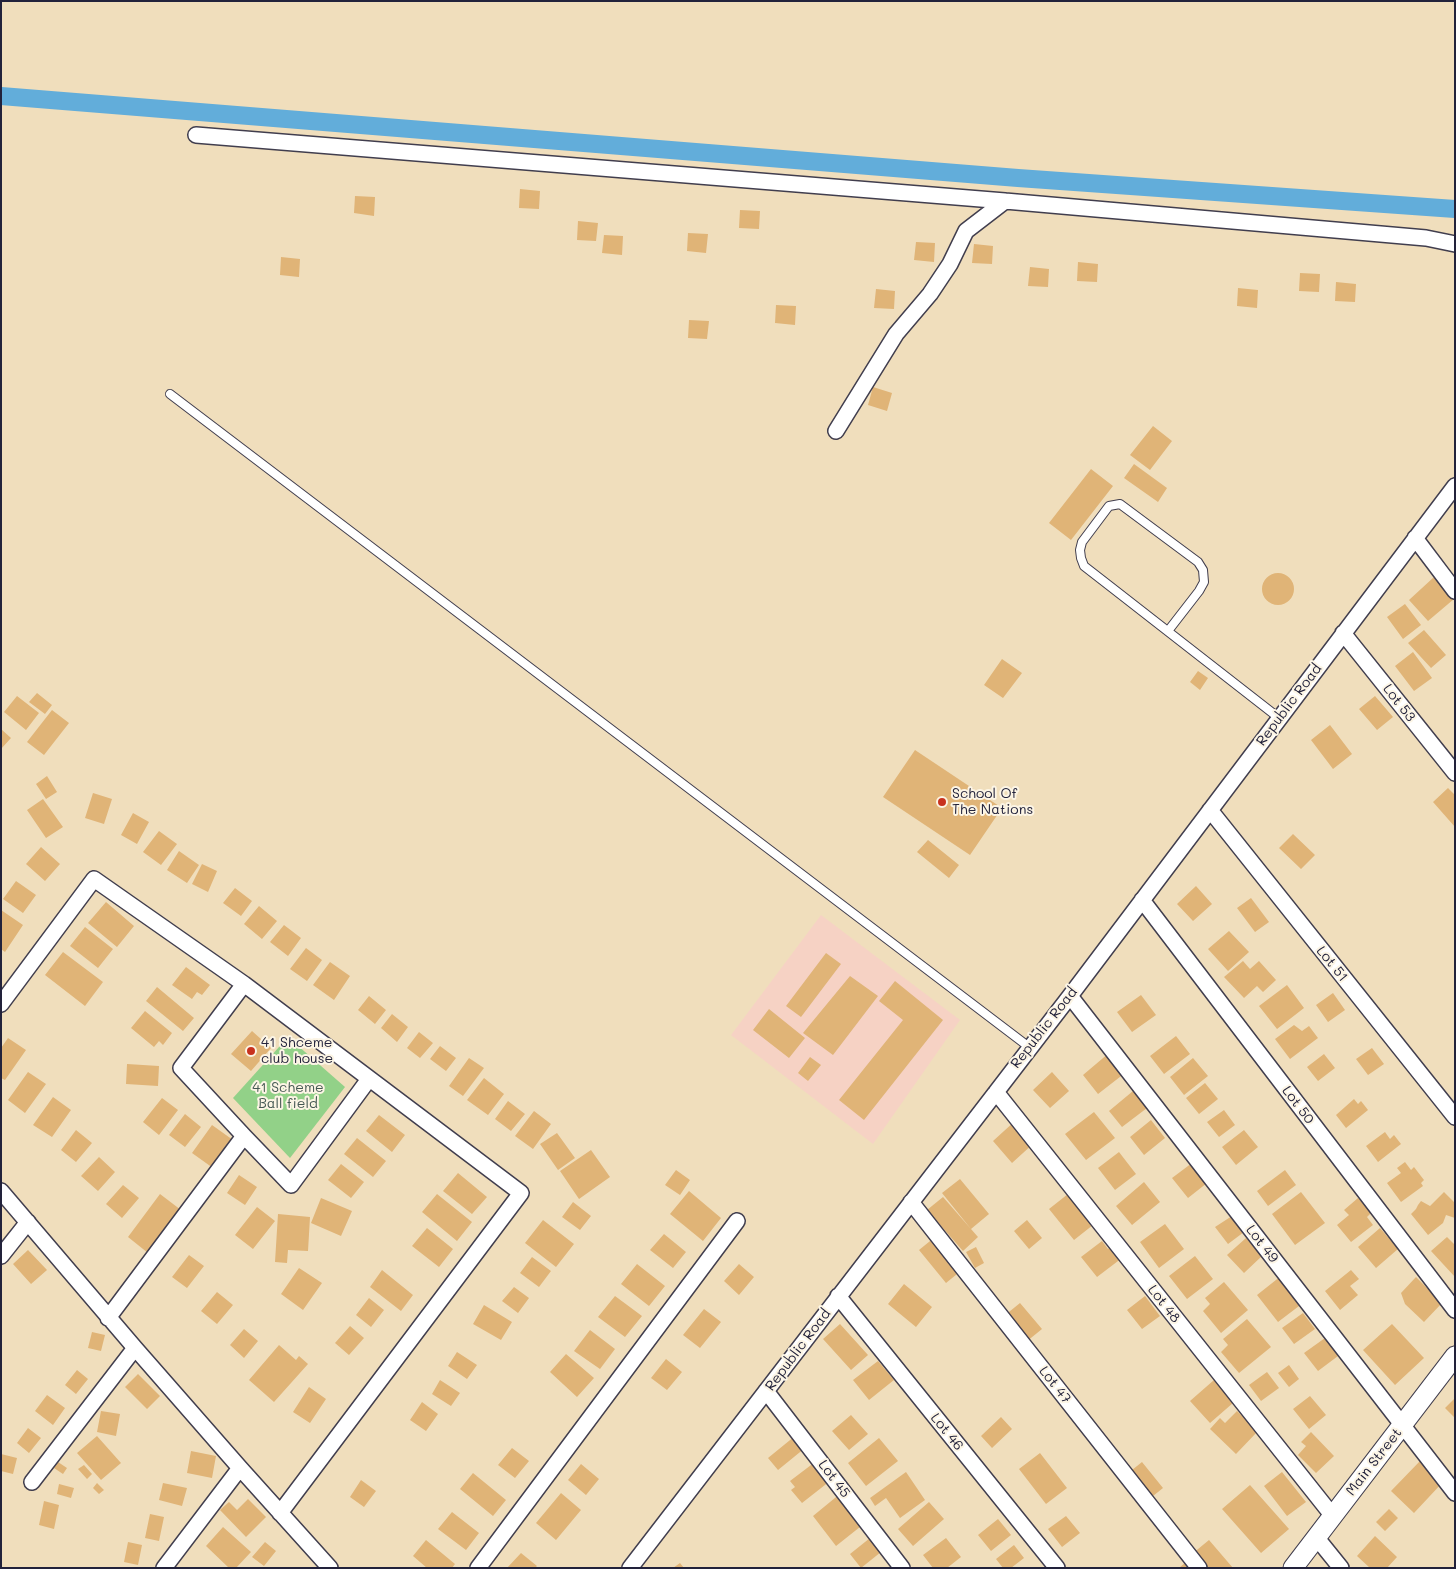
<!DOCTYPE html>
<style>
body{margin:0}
#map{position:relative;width:1456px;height:1569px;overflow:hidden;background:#f0debc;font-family:Mali,sans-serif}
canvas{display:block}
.frame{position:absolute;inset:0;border:2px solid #22223b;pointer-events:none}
</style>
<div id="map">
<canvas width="1456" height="1569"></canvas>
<div class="frame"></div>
</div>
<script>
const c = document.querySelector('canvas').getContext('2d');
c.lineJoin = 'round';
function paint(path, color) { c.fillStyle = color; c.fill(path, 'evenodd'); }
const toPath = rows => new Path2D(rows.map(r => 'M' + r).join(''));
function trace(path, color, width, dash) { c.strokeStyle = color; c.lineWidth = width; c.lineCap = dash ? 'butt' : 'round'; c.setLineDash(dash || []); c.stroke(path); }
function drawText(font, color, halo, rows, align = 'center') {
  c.font = font + ' Mali,sans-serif'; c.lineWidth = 4; c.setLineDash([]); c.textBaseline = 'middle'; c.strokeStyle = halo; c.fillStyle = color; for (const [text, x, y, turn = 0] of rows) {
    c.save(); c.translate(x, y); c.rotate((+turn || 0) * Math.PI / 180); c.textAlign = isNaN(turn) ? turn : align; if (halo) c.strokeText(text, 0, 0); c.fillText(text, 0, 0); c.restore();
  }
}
paint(toPath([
 [821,915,960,1020,873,1144,731,1035]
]), '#f6d2c4');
paint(toPath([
 [288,1037,345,1087,290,1158,233,1098]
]), '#92d188');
trace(toPath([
 [1,96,1018,178,1455,209]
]), '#62adda', 18);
paint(toPath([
 [520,189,540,191,539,209,519,208],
 [355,196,375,197,374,216,354,213],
 [740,210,760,211,759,229,739,228],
 [578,221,598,223,596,241,577,240],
 [688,233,708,234,706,253,687,251],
 [604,235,623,236,622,255,602,253],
 [916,242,935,243,934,262,914,260],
 [974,244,993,246,992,264,972,263],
 [281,257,300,259,299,277,280,275],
 [1078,262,1098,264,1097,282,1077,281],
 [1030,267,1049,269,1048,287,1028,286],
 [1300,273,1320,274,1319,292,1299,291],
 [1336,282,1356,284,1355,302,1335,301],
 [1238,288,1258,290,1257,308,1237,306],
 [876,289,895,291,894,309,874,308],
 [776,305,796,306,795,325,775,323],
 [689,320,709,321,707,339,688,338],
 [873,387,892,393,887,411,868,405],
 [1153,426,1172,441,1150,470,1130,455],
 [1134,464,1167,488,1158,502,1124,478],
 [1091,469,1113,486,1071,540,1049,523],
 '1262 589a16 16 0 1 1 32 0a16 16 0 1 1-32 0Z',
 [1434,577,1454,599,1428,621,1409,600],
 [1405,604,1421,625,1403,639,1387,617],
 [1424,630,1446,655,1431,668,1408,643],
 [1413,652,1432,678,1414,691,1395,666],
 [1002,659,1022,673,1003,698,984,685],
 [1198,671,1208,678,1200,690,1190,682],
 [37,693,52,705,45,714,29,702],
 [17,696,39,713,26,730,4,712],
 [1375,696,1393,717,1377,730,1359,709],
 [52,710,69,723,44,755,27,742],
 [1330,725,1352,754,1333,769,1311,740],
 [1,729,11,738,1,749],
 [915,750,1002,808,970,855,883,797],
 [47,776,57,792,46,799,36,784],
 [1448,788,1455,795,1455,827,1433,802],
 [93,793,112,799,104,824,85,818],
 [43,799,63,827,46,838,27,810],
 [133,813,149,822,137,844,121,835],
 [159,831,177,844,161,865,143,852],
 [1293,834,1315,855,1301,869,1279,848],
 [928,840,959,865,949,878,917,852],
 [41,847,60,864,45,881,26,864],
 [179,851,199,865,187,883,167,870],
 [202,864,217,871,208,892,192,884],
 [16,881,36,895,23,913,3,899],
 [1196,886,1212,904,1193,921,1177,904],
 [235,888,252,901,241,916,223,903],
 [1251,898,1269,922,1255,932,1237,908],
 [106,902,134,926,117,947,88,923],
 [259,906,277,921,262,939,244,924],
 [1,910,23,925,5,952,1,949],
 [284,925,301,938,288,956,270,942],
 [85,927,113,949,98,968,70,946],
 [1229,931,1249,952,1228,971,1208,949],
 [306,948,322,960,307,981,290,969],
 [63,952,103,982,85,1006,45,975],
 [826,953,841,964,801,1017,786,1006],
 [1243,961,1250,969,1259,961,1276,980,1263,992,1257,986,1244,998,1224,977],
 [330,962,350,976,334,1000,313,985],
 [186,967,210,985,202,995,197,992,192,999,172,985],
 [850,976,878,996,833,1055,803,1033],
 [895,981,943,1020,864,1120,839,1100,903,1020,879,1001],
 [1287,985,1304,1008,1277,1029,1259,1006],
 [157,987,194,1018,183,1031,146,1001],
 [1333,993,1345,1010,1328,1022,1316,1005],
 [1141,995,1156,1015,1132,1032,1117,1012],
 [369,996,386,1010,375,1024,358,1010],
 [769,1009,805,1038,789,1058,753,1030],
 [145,1011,172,1033,163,1045,159,1041,154,1047,131,1028],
 [392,1014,408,1027,397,1042,381,1028],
 [1294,1025,1302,1031,1309,1026,1318,1038,1290,1059,1275,1039],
 [252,1031,271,1048,251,1071,231,1054],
 [419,1032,433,1043,420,1058,407,1048],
 [1176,1036,1190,1054,1164,1074,1150,1056],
 [8,1038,26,1050,5,1080,1,1078,1,1048],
 [440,1046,456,1058,446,1071,430,1059],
 [1372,1048,1384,1064,1368,1075,1356,1059],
 [1109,1053,1125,1073,1098,1094,1083,1075],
 [1324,1054,1335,1068,1318,1081,1307,1067],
 [810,1057,821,1065,808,1081,798,1073],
 [469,1058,484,1068,463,1096,449,1086],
 [1193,1058,1208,1076,1184,1095,1170,1077],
 [127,1064,159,1066,158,1086,126,1084],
 [28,1072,46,1084,25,1113,8,1100],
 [1052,1072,1069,1091,1050,1108,1033,1090],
 [484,1078,504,1094,488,1115,467,1100],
 [1205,1083,1218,1099,1199,1114,1186,1098],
 [1133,1091,1147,1108,1122,1127,1109,1111],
 [53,1097,71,1110,52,1137,33,1125],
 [162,1098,178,1110,159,1135,143,1122],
 [1354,1099,1358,1104,1361,1101,1368,1110,1346,1128,1336,1115],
 [508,1101,525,1114,511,1131,495,1119],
 [1224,1110,1235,1125,1219,1137,1207,1122],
 [534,1111,551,1124,533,1149,515,1136],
 [1094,1112,1115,1138,1086,1160,1065,1134],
 [185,1114,201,1127,185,1147,169,1135],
 [379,1115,405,1135,392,1152,366,1131],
 [1151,1120,1165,1138,1144,1155,1130,1137],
 [1015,1121,1034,1143,1012,1163,993,1141],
 [212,1125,233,1140,213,1168,192,1153],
 [76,1130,92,1143,76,1162,61,1150],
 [1244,1130,1258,1147,1236,1165,1222,1147],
 [1385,1132,1390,1139,1394,1135,1401,1144,1378,1162,1366,1146],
 [557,1133,575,1158,558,1170,540,1144],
 [357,1138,386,1161,373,1177,344,1154],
 [591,1150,610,1177,579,1199,560,1171],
 [1119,1152,1136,1174,1115,1190,1098,1168],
 [99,1157,115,1172,98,1191,81,1176],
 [1405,1162,1411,1170,1414,1167,1424,1180,1421,1183,1423,1186,1401,1202,1387,1183,1401,1173,1397,1168],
 [1192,1163,1207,1183,1188,1198,1172,1178],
 [341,1164,364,1182,351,1198,328,1180],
 [676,1170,690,1180,680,1195,665,1185],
 [1285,1170,1296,1185,1268,1206,1257,1191],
 [458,1173,487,1197,472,1214,443,1191],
 [239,1175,257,1187,245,1205,227,1193],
 [960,1179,989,1214,971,1229,942,1193],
 [1144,1182,1160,1202,1132,1225,1116,1206],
 [123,1185,139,1198,122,1218,106,1204],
 [689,1191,721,1218,703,1241,670,1214],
 [1301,1192,1325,1223,1295,1245,1272,1214],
 [1444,1192,1455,1203,1455,1218,1446,1215,1443,1223,1428,1235,1411,1214,1416,1209,1418,1205,1421,1201,1430,1206],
 [160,1194,181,1210,148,1253,128,1237],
 [437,1194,472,1222,457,1241,422,1212],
 [1068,1194,1093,1225,1074,1240,1049,1209],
 [943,1197,978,1237,963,1251,927,1210],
 [321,1198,352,1211,341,1236,311,1223],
 [1358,1198,1371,1213,1367,1217,1373,1225,1351,1242,1337,1225,1349,1215,1344,1210],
 [573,1202,591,1216,580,1230,562,1217],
 [257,1207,275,1221,253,1249,235,1235],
 [278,1214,310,1217,308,1251,288,1250,287,1263,275,1262],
 [1232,1216,1244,1232,1228,1244,1215,1227],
 [543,1220,574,1244,556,1267,525,1243],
 [1027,1220,1042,1238,1029,1249,1014,1231],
 [1165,1224,1184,1249,1159,1268,1140,1242],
 [427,1228,453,1249,439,1267,412,1246],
 [1380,1228,1398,1249,1376,1268,1358,1247],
 [664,1234,686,1252,673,1268,650,1250],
 [935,1237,962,1270,946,1283,919,1250],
 [1447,1237,1455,1245,1455,1277,1431,1251],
 [1246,1238,1262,1256,1244,1273,1227,1255],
 [1102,1241,1108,1249,1112,1246,1122,1258,1097,1277,1081,1257],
 [976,1247,984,1263,975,1268,966,1252],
 [28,1250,47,1270,31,1284,13,1264],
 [189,1255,204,1266,187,1288,172,1277],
 [1195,1256,1213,1279,1187,1299,1169,1276],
 [532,1257,551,1271,539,1287,520,1273],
 [637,1264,665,1286,649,1306,621,1284],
 [739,1264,754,1277,739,1295,724,1281],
 [299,1268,322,1283,303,1310,281,1294],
 [382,1270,413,1295,401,1311,370,1287],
 [1351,1270,1359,1279,1350,1286,1358,1295,1340,1310,1325,1291],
 [1281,1276,1303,1303,1278,1322,1257,1295],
 [1416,1277,1442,1303,1424,1322,1405,1304,1401,1293],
 [1224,1282,1248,1310,1221,1333,1203,1311,1210,1304,1205,1298],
 [904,1284,932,1307,916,1327,888,1304],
 [514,1287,529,1298,518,1313,502,1301],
 [217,1292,233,1305,217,1324,201,1311],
 [615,1296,642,1316,625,1337,598,1317],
 [1145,1296,1160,1316,1142,1329,1127,1310],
 [369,1298,384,1310,371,1327,356,1315],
 [1020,1303,1042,1329,1026,1342,1004,1316],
 [484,1305,512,1322,501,1340,473,1324],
 [704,1309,721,1322,700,1348,683,1335],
 [1303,1313,1315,1329,1294,1344,1282,1328],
 [1247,1319,1271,1347,1239,1373,1221,1352,1228,1345,1223,1339],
 [840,1324,868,1355,851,1370,823,1339],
 [1392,1324,1424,1358,1395,1385,1363,1350],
 [350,1326,364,1338,349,1355,335,1343],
 [244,1329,258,1341,244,1358,230,1345],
 [590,1330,615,1349,600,1369,574,1351],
 [92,1332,105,1335,101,1351,88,1348],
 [1325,1338,1338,1356,1318,1371,1304,1353],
 [279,1345,296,1360,299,1356,308,1364,274,1402,249,1380],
 [457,1352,477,1365,467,1379,448,1366],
 [566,1354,594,1378,577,1397,550,1372],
 [666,1359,682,1372,667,1390,651,1378],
 [878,1361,894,1380,869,1400,853,1380],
 [1289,1365,1299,1379,1289,1387,1278,1373],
 [77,1370,88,1379,76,1394,65,1385],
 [1267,1372,1279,1388,1261,1401,1249,1385],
 [138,1374,160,1396,147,1409,125,1387],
 [440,1380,460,1393,451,1406,432,1394],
 [1214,1380,1233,1403,1210,1423,1190,1401],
 [309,1387,326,1399,310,1423,293,1412],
 [47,1395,65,1408,53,1425,35,1411],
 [1310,1396,1326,1415,1309,1429,1293,1409],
 [1455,1398,1455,1418,1445,1408],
 [422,1402,438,1414,426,1431,410,1420],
 [101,1411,120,1414,116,1436,97,1432],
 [1237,1411,1258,1431,1236,1454,1210,1429,1220,1418,1225,1423],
 [851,1415,868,1434,849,1450,832,1431],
 [1001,1417,1012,1429,992,1448,981,1436],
 [28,1428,41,1438,29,1453,17,1443],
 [1311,1432,1334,1456,1316,1473,1298,1455,1306,1446,1301,1442],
 [97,1436,121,1463,101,1480,77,1453],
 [795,1436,805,1448,778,1470,768,1458],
 [879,1438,898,1461,866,1486,848,1463],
 [512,1448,529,1461,515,1478,498,1465],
 [191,1451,216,1456,212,1478,187,1473],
 [1040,1453,1067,1488,1046,1504,1019,1469],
 [1,1454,17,1458,13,1474,1,1471],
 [1420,1461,1443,1482,1414,1513,1391,1491],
 [58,1462,67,1468,63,1474,54,1468],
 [815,1462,830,1481,802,1503,791,1490,795,1487,790,1481],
 [1142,1462,1163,1488,1148,1500,1127,1474],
 [581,1464,599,1479,586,1495,568,1480],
 [84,1465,92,1474,87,1479,78,1469],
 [906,1472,925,1500,900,1518,886,1498,875,1506,870,1498],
 [1282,1472,1306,1502,1287,1516,1264,1486],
 [473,1473,506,1500,493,1516,460,1489],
 [361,1480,376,1491,364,1507,350,1497],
 [97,1483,104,1490,99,1494,93,1488],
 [163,1483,187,1488,182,1506,159,1500],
 [59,1484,74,1488,71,1498,57,1494],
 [1250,1485,1289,1529,1261,1553,1222,1509],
 [561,1493,581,1510,556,1540,536,1523],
 [841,1493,865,1523,836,1546,813,1516],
 [248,1499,266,1517,246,1537,220,1510,229,1502,237,1510],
 [44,1501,59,1505,54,1529,39,1525],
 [929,1502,944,1519,913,1546,898,1529],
 [1389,1509,1398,1518,1385,1531,1376,1522],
 [452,1512,479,1533,466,1550,438,1529],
 [150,1514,164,1517,159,1541,145,1538],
 [1066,1516,1080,1533,1062,1547,1048,1529],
 [998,1519,1011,1535,991,1551,978,1535],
 [223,1527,251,1552,236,1568,229,1568,206,1546],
 [1375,1536,1397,1557,1387,1568,1370,1568,1357,1556],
 [870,1538,881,1552,861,1568,850,1554],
 [946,1538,961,1557,947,1568,933,1568,923,1555],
 [426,1540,455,1564,452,1568,427,1568,413,1556],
 [1209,1540,1233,1568,1203,1568,1192,1554],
 [128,1542,142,1545,138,1565,124,1562],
 [265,1542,276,1551,264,1566,252,1557],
 [1014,1545,1024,1558,1011,1568,1003,1568,996,1559],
 [521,1553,537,1566,535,1568,507,1568],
 [1187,1561,1192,1568,1179,1568],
 [680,1563,684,1568,673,1568]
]), '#e0b477');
const service = toPath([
 [170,394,1029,1047],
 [1168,631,1199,591,1204,582,1203,570,1198,562,1120,504,1109,506,1082,542,1080,550,1081,558,1084,566,1111,587,1279,718]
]);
const minor = toPath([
 [196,135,1005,201,1426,238,1455,244],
 [836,431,896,334,930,294,950,264,966,231,1005,201],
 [1415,538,1455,591],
 [1343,633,1455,773],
 [1210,810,1455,1117],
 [1142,900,1455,1310],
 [244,984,181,1068,244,1136,291,1185,369,1079],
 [1070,996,1455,1493],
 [1,1004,94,879,244,984,521,1193,280,1513],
 [996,1092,1332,1515],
 [1,1191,135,1348,240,1468,330,1568],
 [911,1202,1199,1568],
 [1,1256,28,1222],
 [838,1296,1057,1568],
 [108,1318,244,1136],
 [766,1391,902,1568],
 [32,1482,135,1348],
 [1316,1537,1341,1568],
 [164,1568,240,1468],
 [478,1568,737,1221],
 [630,1568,1070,996,1455,486]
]);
const tertiary = toPath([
 [1293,1568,1455,1356]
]);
trace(service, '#413e4e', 10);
trace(minor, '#413e4e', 18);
trace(tertiary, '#413e4e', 21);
trace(service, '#fff', 8);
trace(minor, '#fff', 15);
trace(tertiary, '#fff', 19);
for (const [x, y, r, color] of [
 [942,802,5,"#c8321e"],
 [251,1051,5,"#c8321e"]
]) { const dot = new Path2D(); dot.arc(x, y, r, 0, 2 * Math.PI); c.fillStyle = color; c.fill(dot); trace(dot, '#fcf5e5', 2); }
drawText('14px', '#22223b', '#fcf5e5', [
 ["Lot 53",1399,703,52],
 ["Republic Road",1289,705,-53],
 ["Lot 51",1332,964,51],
 ["Republic Road",1044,1028,-52],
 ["Lot 50",1298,1105,53],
 ["Lot 49",1262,1244,52],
 ["Lot 48",1164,1304,52],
 ["Republic Road",798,1350,-53],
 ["Lot 47",1055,1385,52],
 ["Lot 46",947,1432,51],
 ["Main Street",1374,1462,-52],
 ["Lot 45",834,1479,53]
]);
drawText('14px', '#22223b', '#fcf5e5', [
 ["School Of",952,794],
 ["The Nations",952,810],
 ["41 Shceme",261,1043],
 ["club house",261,1059]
], 'left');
drawText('14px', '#445752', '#fcf5e5', [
 ["41 Scheme",288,1088],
 ["Ball field",288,1104]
]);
</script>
